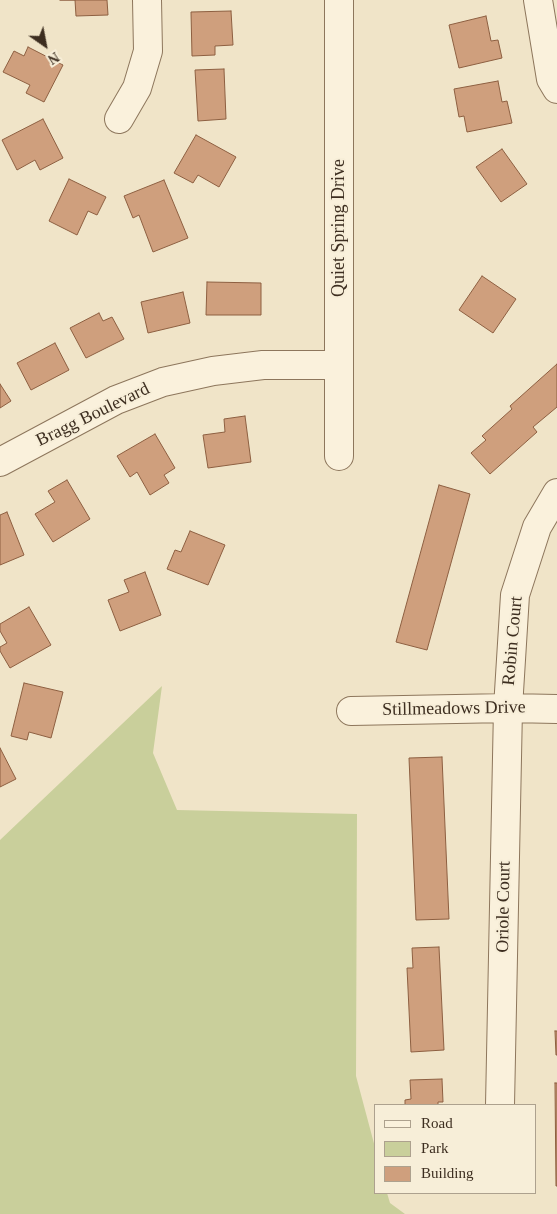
<!DOCTYPE html>
<style>
body{margin:0}
#map{position:relative;width:557px;height:1214px;overflow:hidden;background:#f0e4c8;font-family:Georgia,serif}
canvas{display:block}
.legend{position:absolute;left:374px;top:1104px;width:162px;height:90px;box-sizing:border-box;background:#f7eed8;border:1px solid #ada18e;margin:0;padding:6px 9px;list-style:none;font-size:15px;color:#3d2e20}
.legend li{display:flex;align-items:center;gap:10px;height:25px}
.legend b{width:25px;border:1px solid #ada18e}
.north{position:absolute;left:20px;top:20px;width:50px;height:50px;-webkit-text-stroke:4px #f7eed8;paint-order:stroke;rotate:147deg;font-size:14px;font-weight:700;line-height:20px;text-align:center;color:#3d2e20}
.north::after{content:'';display:block;margin:auto;width:18px;height:22px;background:#3d2e20;clip-path:polygon(50% 0,100% 100%,50% 72%,0 100%)}
</style>
<div id="map">
<canvas width="557" height="1214"></canvas>
<ul class="legend">
<li><b style="height:6px;background:#faf1dc"></b>Road</li>
<li><b style="height:14px;background:#c9cf9b"></b>Park</li>
<li><b style="height:14px;background:#cf9f7d"></b>Building</li>
</ul>
<div class="north">N</div>
</div>
<script>
const c = document.querySelector('canvas').getContext('2d');
c.lineJoin = 'round';
function paint(path, color) { c.fillStyle = color; c.fill(path, 'evenodd'); }
const toPath = rows => new Path2D(rows.map(r => 'M' + r).join(''));
function trace(path, color, width, dash) { c.strokeStyle = color; c.lineWidth = width; c.lineCap = dash ? 'butt' : 'round'; c.setLineDash(dash || []); c.stroke(path); }
function drawText(font, color, halo, rows, align = 'center') {
  c.font = font + ' Georgia,serif'; c.lineWidth = 4; c.setLineDash([]); c.textBaseline = 'middle'; c.strokeStyle = halo; c.fillStyle = color; for (const [text, x, y, turn = 0] of rows) {
    c.save(); c.translate(x, y); c.rotate((+turn || 0) * Math.PI / 180); c.textAlign = isNaN(turn) ? turn : align; if (halo) c.strokeText(text, 0, 0); c.fillText(text, 0, 0); c.restore();
  }
}
paint(toPath([
 [162,686,153,753,177,810,357,814,356,1076,376,1151,376,1193,387,1193,390,1203,405,1214,0,1214,0,840]
]), '#c9cf9b');
const building = toPath([
 [60,0,107,0,108,15,76,16,75,0,60,0],
 [231,11,233,45,215,46,215,55,192,56,191,12,231,11],
 [486,16,491,41,498,40,502,58,459,68,449,25,486,16],
 [28,47,63,65,44,102,26,93,30,85,3,72,14,51,24,56,28,47],
 [224,69,226,119,198,121,195,70,224,69],
 [498,81,502,102,507,101,512,123,467,132,464,116,459,117,454,89,498,81],
 [43,119,63,158,40,170,35,160,17,170,2,140,43,119],
 [196,135,236,157,219,187,198,175,193,183,174,173,196,135],
 [502,149,527,184,501,202,476,167,502,149],
 [69,179,106,197,97,215,88,211,77,235,49,221,69,179],
 [164,180,188,238,153,252,139,215,133,218,124,196,164,180],
 [482,276,516,299,493,333,459,310,482,276],
 [207,282,261,283,261,315,206,315,207,282],
 [183,292,190,323,148,333,141,302,183,292],
 [99,313,103,321,112,317,124,339,86,358,70,328,99,313],
 [55,343,69,370,31,390,17,363,55,343],
 [557,364,557,407,533,427,537,432,490,474,471,453,486,440,482,436,512,409,510,406,557,364],
 [0,384,11,401,0,408,0,384],
 [245,416,251,462,208,468,203,435,225,432,224,419,245,416],
 [155,434,175,468,164,475,169,483,150,495,137,472,130,477,117,456,155,434],
 [67,480,90,519,53,542,35,514,55,502,48,491,67,480],
 [439,485,470,494,427,650,396,642,439,485],
 [7,512,24,555,0,565,0,515,7,512],
 [190,531,225,545,208,585,167,569,175,550,181,552,190,531],
 [145,572,161,615,120,631,108,600,129,592,124,580,145,572],
 [29,607,51,645,10,668,0,651,0,647,7,643,0,631,0,624,29,607],
 [24,683,63,692,51,738,29,732,27,740,11,736,24,683],
 [0,748,16,779,0,787,0,748],
 [442,757,449,919,416,920,409,758,442,757],
 [439,947,444,1050,411,1052,407,968,413,968,412,948,439,947],
 [555,1031,557,1031,557,1055,556,1055,555,1031],
 [442,1079,443,1102,438,1102,438,1105,405,1105,405,1100,411,1099,410,1080,442,1079],
 [555,1083,557,1083,557,1186,556,1186,555,1083]
]);
paint(building, '#cf9f7d');
trace(building, '#8d5f41', 1);
const minor = toPath([
 [538,0,551,79,557,89],
 [119,119,137,88,148,51,147,0],
 [339,456,339,0],
 [0,462,116,400,163,382,213,371,263,365,339,365],
 [351,711,508,708,557,709],
 [500,1105,508,708,515,595,537,527,557,493]
]);
trace(minor, '#8d765c', 30);
trace(minor, '#faf1dc', 28);
drawText('18px', '#3d2e20', '#f7eed8', [
 ["Quiet Spring Drive",339,228,-90],
 ["Bragg Boulevard",93,415,-26],
 ["Robin Court",513,641,-85],
 ["Stillmeadows Drive",454,709,-1],
 ["Oriole Court",504,907,-89]
]);
</script>
